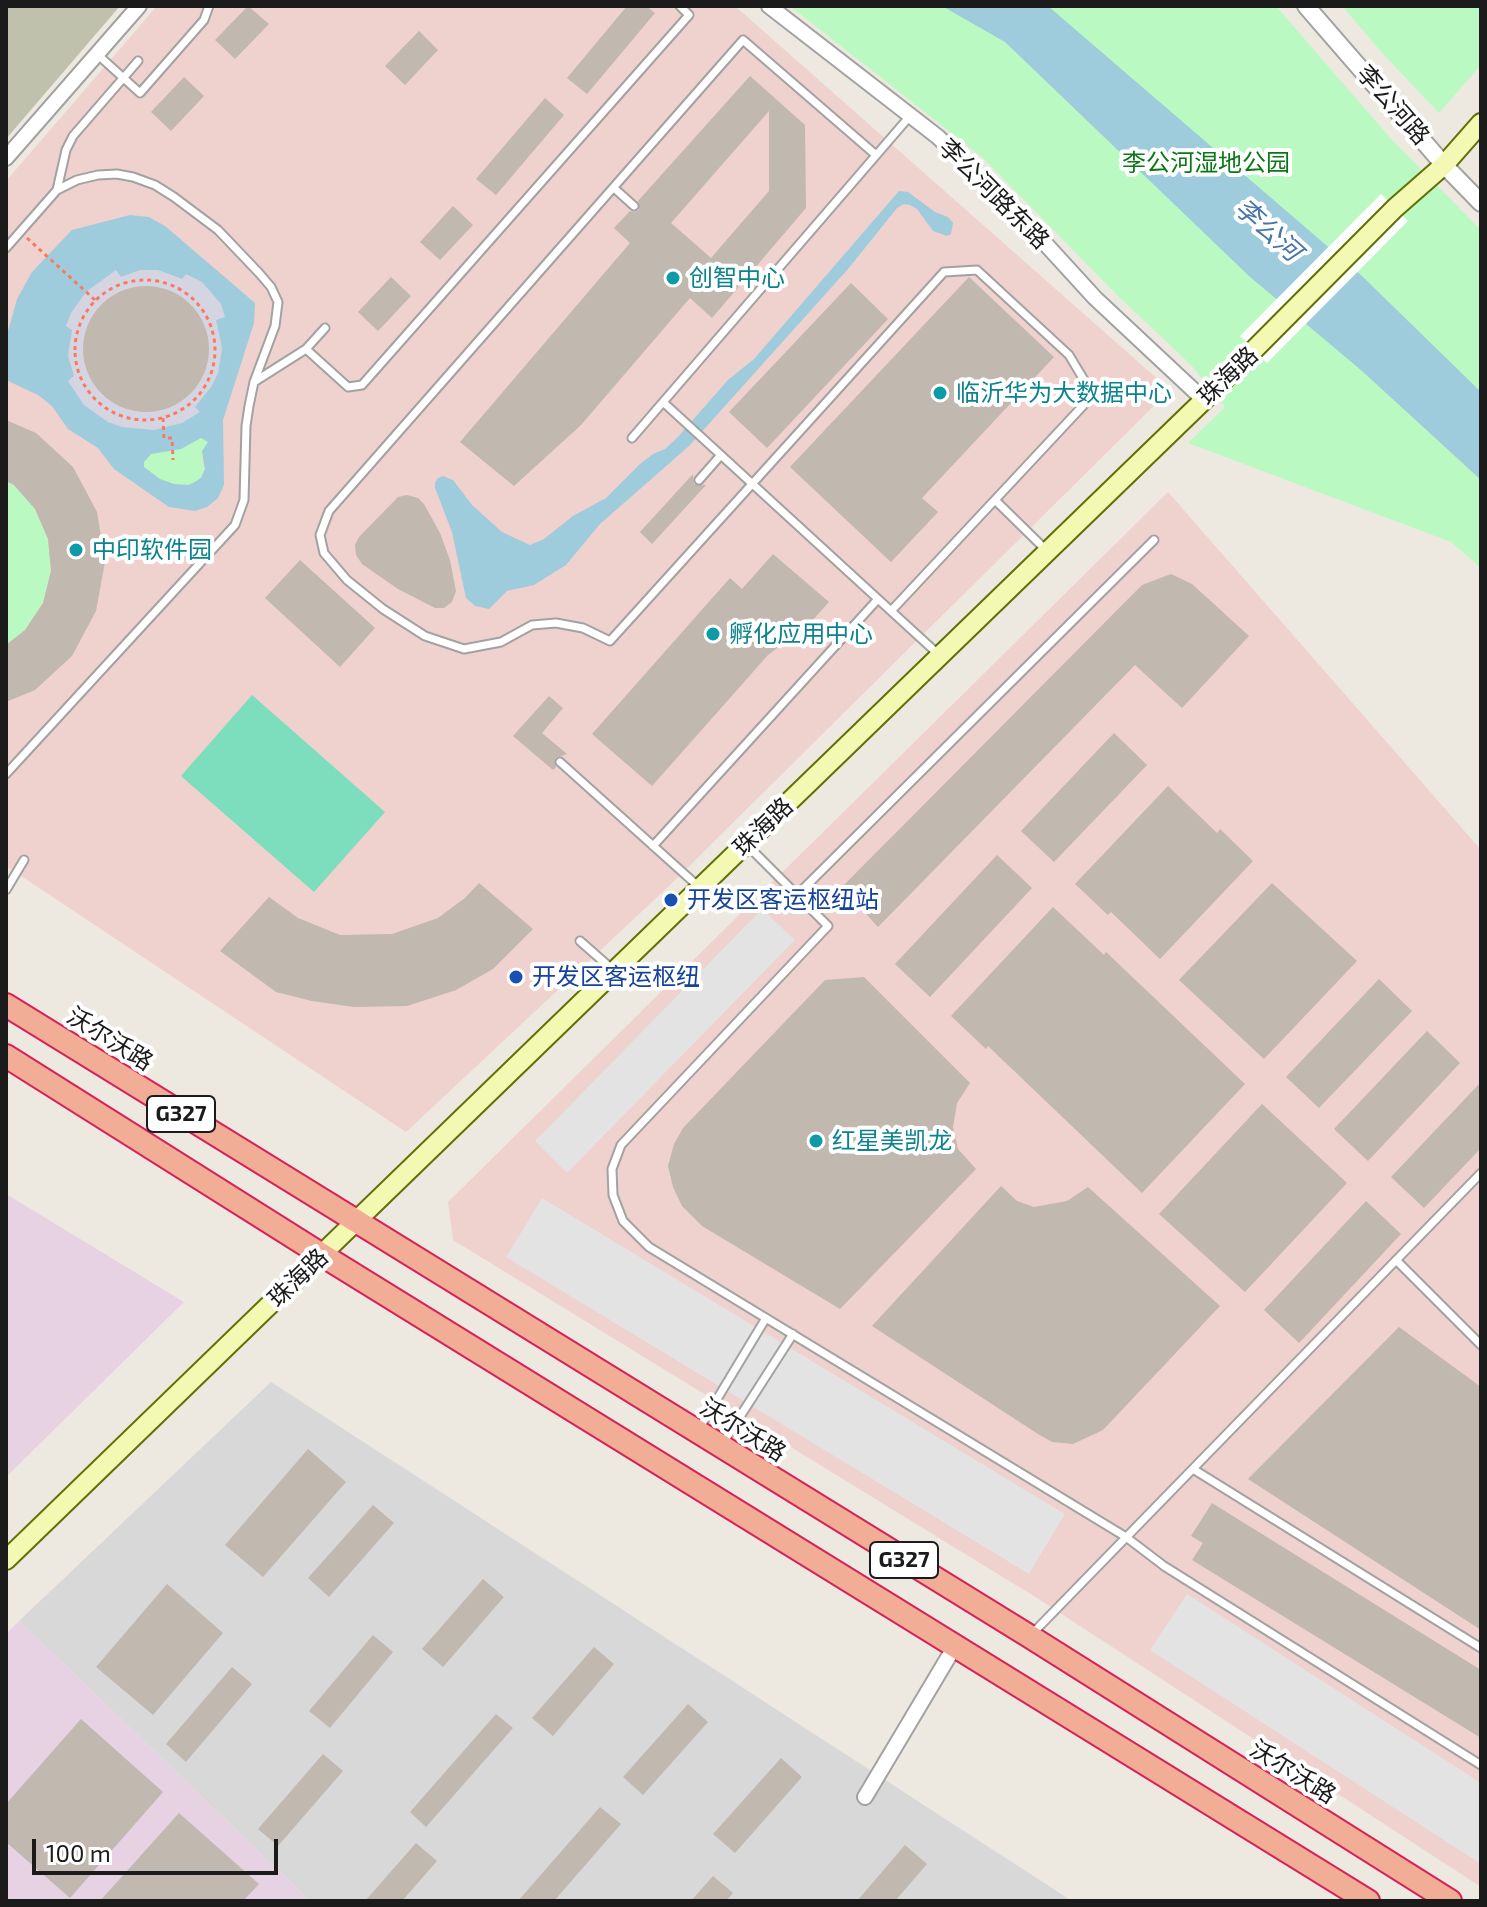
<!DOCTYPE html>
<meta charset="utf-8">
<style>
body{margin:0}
#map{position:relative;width:1487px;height:1907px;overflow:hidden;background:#ede9e0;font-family:"Exo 2",sans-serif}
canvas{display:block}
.frame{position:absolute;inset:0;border:8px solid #1b1b1b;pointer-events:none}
.scale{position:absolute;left:32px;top:1839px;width:246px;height:36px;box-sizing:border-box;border:4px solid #1b1b1b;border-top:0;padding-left:10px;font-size:24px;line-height:28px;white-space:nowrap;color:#1b1b1b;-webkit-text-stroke:6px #fff;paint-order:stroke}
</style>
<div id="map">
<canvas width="1487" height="1907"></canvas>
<div class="frame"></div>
<div class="scale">100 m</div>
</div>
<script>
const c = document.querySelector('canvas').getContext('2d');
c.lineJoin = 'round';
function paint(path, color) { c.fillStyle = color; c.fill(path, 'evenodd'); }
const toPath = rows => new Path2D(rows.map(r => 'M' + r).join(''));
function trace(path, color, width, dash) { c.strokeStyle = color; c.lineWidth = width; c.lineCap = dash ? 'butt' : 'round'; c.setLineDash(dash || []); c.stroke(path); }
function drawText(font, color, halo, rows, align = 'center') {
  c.font = font + ' "Exo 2","Noto Sans SC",sans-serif'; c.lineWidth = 8; c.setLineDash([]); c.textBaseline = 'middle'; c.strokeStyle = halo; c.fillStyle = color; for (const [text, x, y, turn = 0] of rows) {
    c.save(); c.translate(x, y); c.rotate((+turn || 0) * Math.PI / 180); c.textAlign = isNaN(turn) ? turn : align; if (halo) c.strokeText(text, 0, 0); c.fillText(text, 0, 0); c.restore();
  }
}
paint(toPath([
 [271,1382,1072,1901,310,1901,19,1621]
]), '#d9d8d8');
paint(toPath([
 [157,6,735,6,1170,390,668,887,406,1132,6,866,6,181],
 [1168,492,1481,850,1481,1887,1037,1598,453,1240,448,1202]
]), '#efd1ce');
paint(toPath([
 [6,1194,184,1302,6,1477],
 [19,1621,310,1901,6,1901,6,1634]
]), '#e6d2e2');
paint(toPath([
 [6,6,120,6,6,139]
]), '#c0c1ac');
paint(toPath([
 [790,6,1276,6,1392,140,1481,230,1481,568,1451,542,1188,443,1225,407,1192,366,1117,295,983,158],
 [1342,6,1481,6,1481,65,1439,113,1383,54],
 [201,437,208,442,202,460,205,469,201,478,195,482,188,485,174,484,160,480,144,467,144,462,151,454,180,449],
 [6,481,14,485,35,509,48,539,51,571,43,603,25,630,6,645]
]), '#bbf9c2');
paint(toPath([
 [252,695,385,812,314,892,181,776]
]), '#7cdebc');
paint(toPath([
 [762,909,795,940,567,1173,535,1141],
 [542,1198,1065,1514,1029,1574,506,1257],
 [1187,1594,1481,1783,1481,1864,1150,1650]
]), '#e3e3e3');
paint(toPath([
 [116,269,121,277,140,270,158,270,181,279,186,274,202,282,221,304,226,317,217,321,222,348,218,373,211,387,195,407,200,412,182,423,154,430,122,427,108,422,84,405,67,380,74,376,68,356,72,330,66,326,71,313,86,292],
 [145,286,165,289,183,298,197,312,205,329,209,349,206,368,197,386,183,400,165,409,146,412,126,409,109,400,95,386,86,369,83,349,86,330,94,312,108,298,126,289]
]), '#d5d5e2');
paint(toPath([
 [942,6,1048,6,1362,276,1481,392,1481,480,1362,371,1249,276,1005,42],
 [899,191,908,192,935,212,948,217,953,223,951,234,947,236,933,231,917,209,910,205,904,204,897,208,848,269,689,446,600,524,566,565,534,585,507,591,489,609,475,606,466,598,452,532,435,488,435,483,438,478,443,476,453,480,472,505,502,532,530,545,544,539,573,516,606,498,640,464,653,454,665,449,677,438,728,380,754,359],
 [130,215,149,217,165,226,255,303,254,323,223,420,224,485,218,498,207,507,195,511,169,507,114,469,98,448,68,429,52,406,38,395,6,380,6,338,17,299,32,272,72,230],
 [116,270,121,277,140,270,158,270,182,279,186,274,202,282,221,304,225,317,216,320,222,348,218,373,211,387,195,407,200,412,182,423,154,430,122,427,108,422,84,405,68,381,74,376,68,356,72,330,66,326,71,313,86,292],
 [201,438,208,442,202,451,205,469,201,478,195,482,188,485,174,484,160,479,144,467,144,462,151,454,181,449]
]), '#9fccdc');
paint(toPath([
 [1381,194,1408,221,1267,363,1240,336]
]), '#fff');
paint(toPath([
 [248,6,269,24,235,59,215,40],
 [627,6,646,6,655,13,587,94,567,78],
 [419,31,438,50,405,85,385,66],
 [750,76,805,125,806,208,712,318,690,298,581,425,514,486,460,442,630,243,614,228,630,211,635,212,639,210,638,201],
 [769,111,769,191,711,258,671,223],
 [184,77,204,96,171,131,151,112],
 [545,98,564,115,496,195,476,179],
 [453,206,473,225,440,260,420,242],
 [391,277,411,296,378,331,358,312],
 [969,277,1054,357,922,498,938,512,891,562,790,467],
 [851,283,888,319,767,448,729,412],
 '83 349a63 63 0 1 1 126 0a63 63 0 1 1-126 0Z',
 [6,420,36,433,73,467,97,512,105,562,96,611,72,656,35,690,6,702,6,645,25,630,43,603,51,571,48,539,35,509,14,485,6,481],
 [693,474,694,484,706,485,652,544,640,532],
 [407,495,418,498,424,504,440,533,450,560,456,591,452,602,444,608,435,608,398,589,362,564,356,555,355,545,359,537,398,497],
 [773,554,829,602,811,622,768,655,652,786,592,734,730,578,742,589],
 [300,560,375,628,340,667,265,598],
 [1171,574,1192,584,1249,636,1182,708,1135,665,878,927,842,887,1142,585],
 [549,696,563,708,542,733,567,754,555,758,556,767,553,770,513,736],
 [1114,733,1147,765,1054,862,1021,831],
 [1168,786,1217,833,1220,829,1253,861,1160,959,1111,912,1108,915,1075,884],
 [997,855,1032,888,930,997,895,964],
 [479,883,533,929,493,969,456,990,407,1006,354,1007,312,1001,276,992,220,951,269,897,298,918,340,935,392,934,438,918,465,898],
 [1272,883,1357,961,1264,1059,1179,980],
 [1053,907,1104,955,1106,952,1245,1084,1142,1193,988,1046,986,1049,951,1016],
 [864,977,970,1083,957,1103,953,1127,958,1149,976,1169,840,1309,702,1226,682,1206,673,1187,668,1166,674,1144,683,1128,825,980],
 [1379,979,1412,1011,1319,1108,1286,1077],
 [1427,1031,1460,1063,1368,1161,1334,1129],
 [1481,1082,1481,1148,1424,1208,1391,1177],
 [1262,1104,1347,1183,1245,1292,1159,1214],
 [1001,1186,1017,1201,1034,1207,1067,1201,1088,1187,1220,1306,1103,1430,1073,1444,1052,1442,1038,1434,872,1326],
 [1366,1201,1401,1234,1299,1343,1264,1310],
 [1399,1327,1481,1387,1481,1630,1248,1479],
 [308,1449,346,1482,263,1577,225,1545],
 [1212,1503,1481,1670,1481,1738,1192,1560,1203,1543,1191,1536],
 [373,1505,394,1523,329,1597,308,1578],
 [483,1579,504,1597,443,1667,422,1649],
 [167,1584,223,1633,153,1715,96,1667],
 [373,1635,393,1652,330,1728,309,1711],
 [594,1647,614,1664,553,1736,532,1718],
 [232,1667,252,1684,186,1762,166,1744],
 [688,1704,708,1722,643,1795,623,1777],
 [496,1714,513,1728,426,1827,410,1812],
 [81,1719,163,1792,70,1898,6,1842,6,1804],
 [323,1754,343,1771,278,1846,258,1829],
 [781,1758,802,1777,735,1853,713,1834],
 [600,1807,621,1824,554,1901,518,1901],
 [179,1813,259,1884,243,1901,100,1901],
 [416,1843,437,1861,402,1901,365,1901],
 [905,1845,927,1864,895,1901,857,1901],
 [713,1876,733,1893,726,1901,691,1901]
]), '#c1b8b0');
const service = toPath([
 [97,54,140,93,204,20,209,6],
 [876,155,743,40,329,511,320,535,324,553,347,580,383,609,425,636,464,649,501,642,532,625,556,623,583,628,610,641,944,272,977,270,1069,355,1093,395,891,611],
 [614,188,634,206],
 [57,190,66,150,73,136,138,61],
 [6,248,57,190,77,180,98,175,117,174,133,177,155,185,174,197,218,230,259,273,271,287,278,302,275,326,254,382,249,406,246,426,244,500,235,525,6,774],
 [306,349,325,328],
 [254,382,306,349,348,387,362,385,689,15,680,6],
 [663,402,938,654],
 [632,438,910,116],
 [699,480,721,455],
 [995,500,1046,550],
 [560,762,699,887],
 [746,844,828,926,621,1145,612,1169,613,1195,623,1221,649,1247,1126,1537,1164,1566,1481,1765],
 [653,846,878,599],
 [6,890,24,860],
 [797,895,1154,540],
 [580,941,613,970],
 [1396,1260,1481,1345],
 [699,1429,766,1318],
 [723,1443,793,1334],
 [1193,1469,1481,1648],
 [1031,1635,1481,1173]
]);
const minor = toPath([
 [769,6,938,137,1020,216,1095,298,1204,400],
 [6,158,139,6],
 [865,1797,955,1646]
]);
const tertiary = toPath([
 [1306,6,1444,165,1481,203]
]);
const secondary = toPath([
 [6,1560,1204,400,1395,208,1444,165,1481,123]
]);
const trunk = toPath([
 [6,1005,1029,1636,1450,1901],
 [6,1056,322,1255,1368,1901]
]);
trace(service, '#a2a2a2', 11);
trace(minor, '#a2a2a2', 18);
trace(tertiary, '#a2a2a2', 20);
trace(secondary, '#607004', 22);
trace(trunk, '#d62259', 26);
trace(toPath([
 [27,238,95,300],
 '75 350a70 70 0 1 1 140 0a70 70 0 1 1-140 0Z',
 [163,418,164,438,172,438,173,460]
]), '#fa7964', 3, [4, 4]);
trace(service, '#fff', 7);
trace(minor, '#fff', 14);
trace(tertiary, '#fff', 16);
trace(secondary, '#f3f9b2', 18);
trace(trunk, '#f1ad95', 22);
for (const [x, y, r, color] of [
 [673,278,8,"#0f9aa8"],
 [940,393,8,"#0f9aa8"],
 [76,550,8,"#0f9aa8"],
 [713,634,8,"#0f9aa8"],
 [671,900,8,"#1a4fb4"],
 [516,977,8,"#1a4fb4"],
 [816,1141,8,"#0f9aa8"]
]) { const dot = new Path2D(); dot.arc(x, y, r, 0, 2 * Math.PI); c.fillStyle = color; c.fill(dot); trace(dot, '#fff', 3); }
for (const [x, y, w] of [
 [181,1114,68],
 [904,1560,68]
]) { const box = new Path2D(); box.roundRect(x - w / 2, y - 18, w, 36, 6); c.fillStyle = '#fff'; c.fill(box); trace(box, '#1b1b1b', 2); }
drawText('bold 22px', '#1b1b1b', null, [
 ["G327",181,1114],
 ["G327",904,1560]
]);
drawText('24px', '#1b1b1b', '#fff', [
 ["李公河路",1393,105,49],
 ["李公河路东路",994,194,45],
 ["珠海路",1228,376,-44],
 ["珠海路",763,827,-44],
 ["沃尔沃路",110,1039,32],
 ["珠海路",298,1278,-44],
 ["沃尔沃路",743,1430,32],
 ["沃尔沃路",1293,1772,32]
]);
drawText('24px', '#0a7817', '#fff', [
 ["李公河湿地公园",1206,163]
]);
drawText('24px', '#0d838f', '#fff', [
 ["创智中心",689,278],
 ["临沂华为大数据中心",956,393],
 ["中印软件园",92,550],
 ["孵化应用中心",729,634],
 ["红星美凯龙",832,1141]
], 'left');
drawText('24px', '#164399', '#fff', [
 ["开发区客运枢纽站",687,900],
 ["开发区客运枢纽",532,977]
], 'left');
drawText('italic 26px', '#4875aa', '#fff', [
 ["李公河",1268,230,42]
]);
</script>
